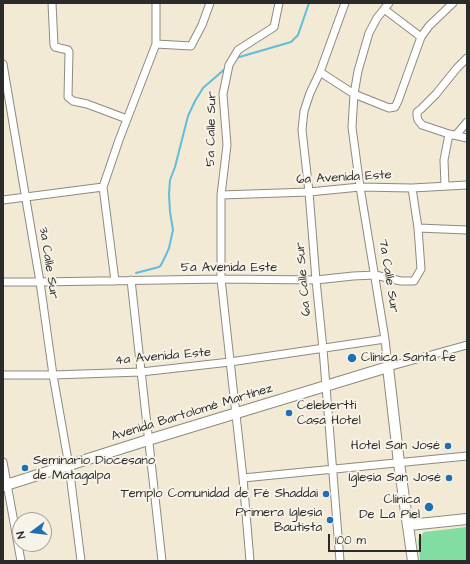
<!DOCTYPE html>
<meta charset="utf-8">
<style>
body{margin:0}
#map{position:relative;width:470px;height:564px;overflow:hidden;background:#f2ead4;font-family:"Architects Daughter",sans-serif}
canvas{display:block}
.frame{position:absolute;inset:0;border:4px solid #2b2b2b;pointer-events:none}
.north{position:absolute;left:12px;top:512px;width:40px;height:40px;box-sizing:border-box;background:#f7f3e8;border:1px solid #a5a39c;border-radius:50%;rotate:255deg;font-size:11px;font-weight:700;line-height:16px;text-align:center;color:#2b2b2b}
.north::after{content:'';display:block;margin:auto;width:14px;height:18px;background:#1f6fb2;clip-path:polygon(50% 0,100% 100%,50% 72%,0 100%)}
.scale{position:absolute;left:328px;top:534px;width:93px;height:18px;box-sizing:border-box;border:2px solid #2b2b2b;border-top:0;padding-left:5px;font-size:12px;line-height:14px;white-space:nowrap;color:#2b2b2b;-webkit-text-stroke:3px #f7f3e8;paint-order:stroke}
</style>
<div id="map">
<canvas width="470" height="564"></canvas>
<div class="frame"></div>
<div class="north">N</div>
<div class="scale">100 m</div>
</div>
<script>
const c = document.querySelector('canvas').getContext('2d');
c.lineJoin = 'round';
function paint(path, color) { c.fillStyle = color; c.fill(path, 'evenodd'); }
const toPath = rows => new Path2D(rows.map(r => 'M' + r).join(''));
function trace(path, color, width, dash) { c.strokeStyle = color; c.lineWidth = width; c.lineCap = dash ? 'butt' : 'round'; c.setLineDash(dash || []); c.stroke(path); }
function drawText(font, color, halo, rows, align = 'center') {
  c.font = font + ' "Architects Daughter",sans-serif'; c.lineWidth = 4; c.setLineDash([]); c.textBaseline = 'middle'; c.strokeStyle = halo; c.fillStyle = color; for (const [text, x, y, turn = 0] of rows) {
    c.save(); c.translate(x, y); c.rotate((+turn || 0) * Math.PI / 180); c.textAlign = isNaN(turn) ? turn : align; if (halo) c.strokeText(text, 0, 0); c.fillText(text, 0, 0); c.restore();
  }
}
paint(toPath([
 [467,527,467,561,420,561,418,540,424,532]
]), '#82dda3');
trace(toPath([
 [236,58,291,42,298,35,309,3],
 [136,273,159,267,161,265,165,257,169,248,173,230,170,212,169,194,170,180,175,167,188,116,195,101,203,88,226,68]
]), '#5fbddd', 2);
const street = toPath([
 [52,3,54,45,55,47,68,50,69,52,68,97,73,101,87,104,127,119],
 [389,3,377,18,369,33,358,71,354,94,352,127,360,187,385,339,388,367,467,345],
 [384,9,421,37],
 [156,44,191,46,202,25,210,3],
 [467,58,457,68,436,94,421,109,417,112,417,116,418,120,422,125,449,134,467,138],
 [3,64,40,282,53,375,69,466,81,561],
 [320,72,354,94,389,108,395,107,398,101,421,37,429,26,453,3],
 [456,135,467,122],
 [445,186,444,160,449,134],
 [221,195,309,192,360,187,412,188,467,185],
 [3,200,103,187],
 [418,228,467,230],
 [131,280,162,561],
 [115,281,103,187,119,140,156,44,156,3],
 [3,282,40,282,221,279,316,280,353,276,375,275,401,281,414,281,421,269,418,228,412,188],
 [3,375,53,375,141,372,230,362,385,339],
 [3,462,21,561],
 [243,478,467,456],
 [250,561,243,478,221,279,221,195,227,145,223,94,229,65,238,50,274,27,279,3],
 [340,561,323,349,316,280,309,192,302,130,304,111,310,93,320,72,345,3]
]);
const secondary = toPath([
 [3,486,148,440,388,367,399,463,413,561],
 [409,525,467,519]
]);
trace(street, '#8e8a80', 9);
trace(secondary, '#8e8a80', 12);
trace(street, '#fff', 7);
trace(secondary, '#fff', 10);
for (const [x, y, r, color] of [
 [352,358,5,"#1f6fb2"],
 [289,413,4,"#1f6fb2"],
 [448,446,4,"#1f6fb2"],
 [25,468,4,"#1f6fb2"],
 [449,478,4,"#1f6fb2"],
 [326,494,4,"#1f6fb2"],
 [429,507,5,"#1f6fb2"],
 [330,520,4,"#1f6fb2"]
]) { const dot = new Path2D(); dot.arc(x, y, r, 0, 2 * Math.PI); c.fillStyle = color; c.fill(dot); trace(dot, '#f7f3e8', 1.5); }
drawText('13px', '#2b2b2b', '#f7f3e8', [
 ["5a Calle Sur",212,129,-89],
 ["6a Avenida Este",344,178,-3],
 ["3a Calle Sur",48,263,81],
 ["5a Avenida Este",229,268],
 ["7a Calle Sur",388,276,81],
 ["6a Calle Sur",304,279,-95],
 ["4a Avenida Este",163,357,-5],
 ["Avenida Bartolomé Martínez",192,413,-17]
]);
drawText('13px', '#2b2b2b', '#f7f3e8', [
 ["Clínica Santa fe",361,358,"left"],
 ["Celebertti",297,406,"left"],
 ["Casa Hotel",297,421,"left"],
 ["Hotel San José",440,446],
 ["Seminario Diocesano",33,461,"left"],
 ["de Matagalpa",33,476,"left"],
 ["Iglesia San José",441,478],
 ["Templo Comunidad de Fé Shaddai",318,494],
 ["Clínica",420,500],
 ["De La Piel",420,515],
 ["Primera Iglesia",322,513],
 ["Bautista",322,528]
], 'right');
</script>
